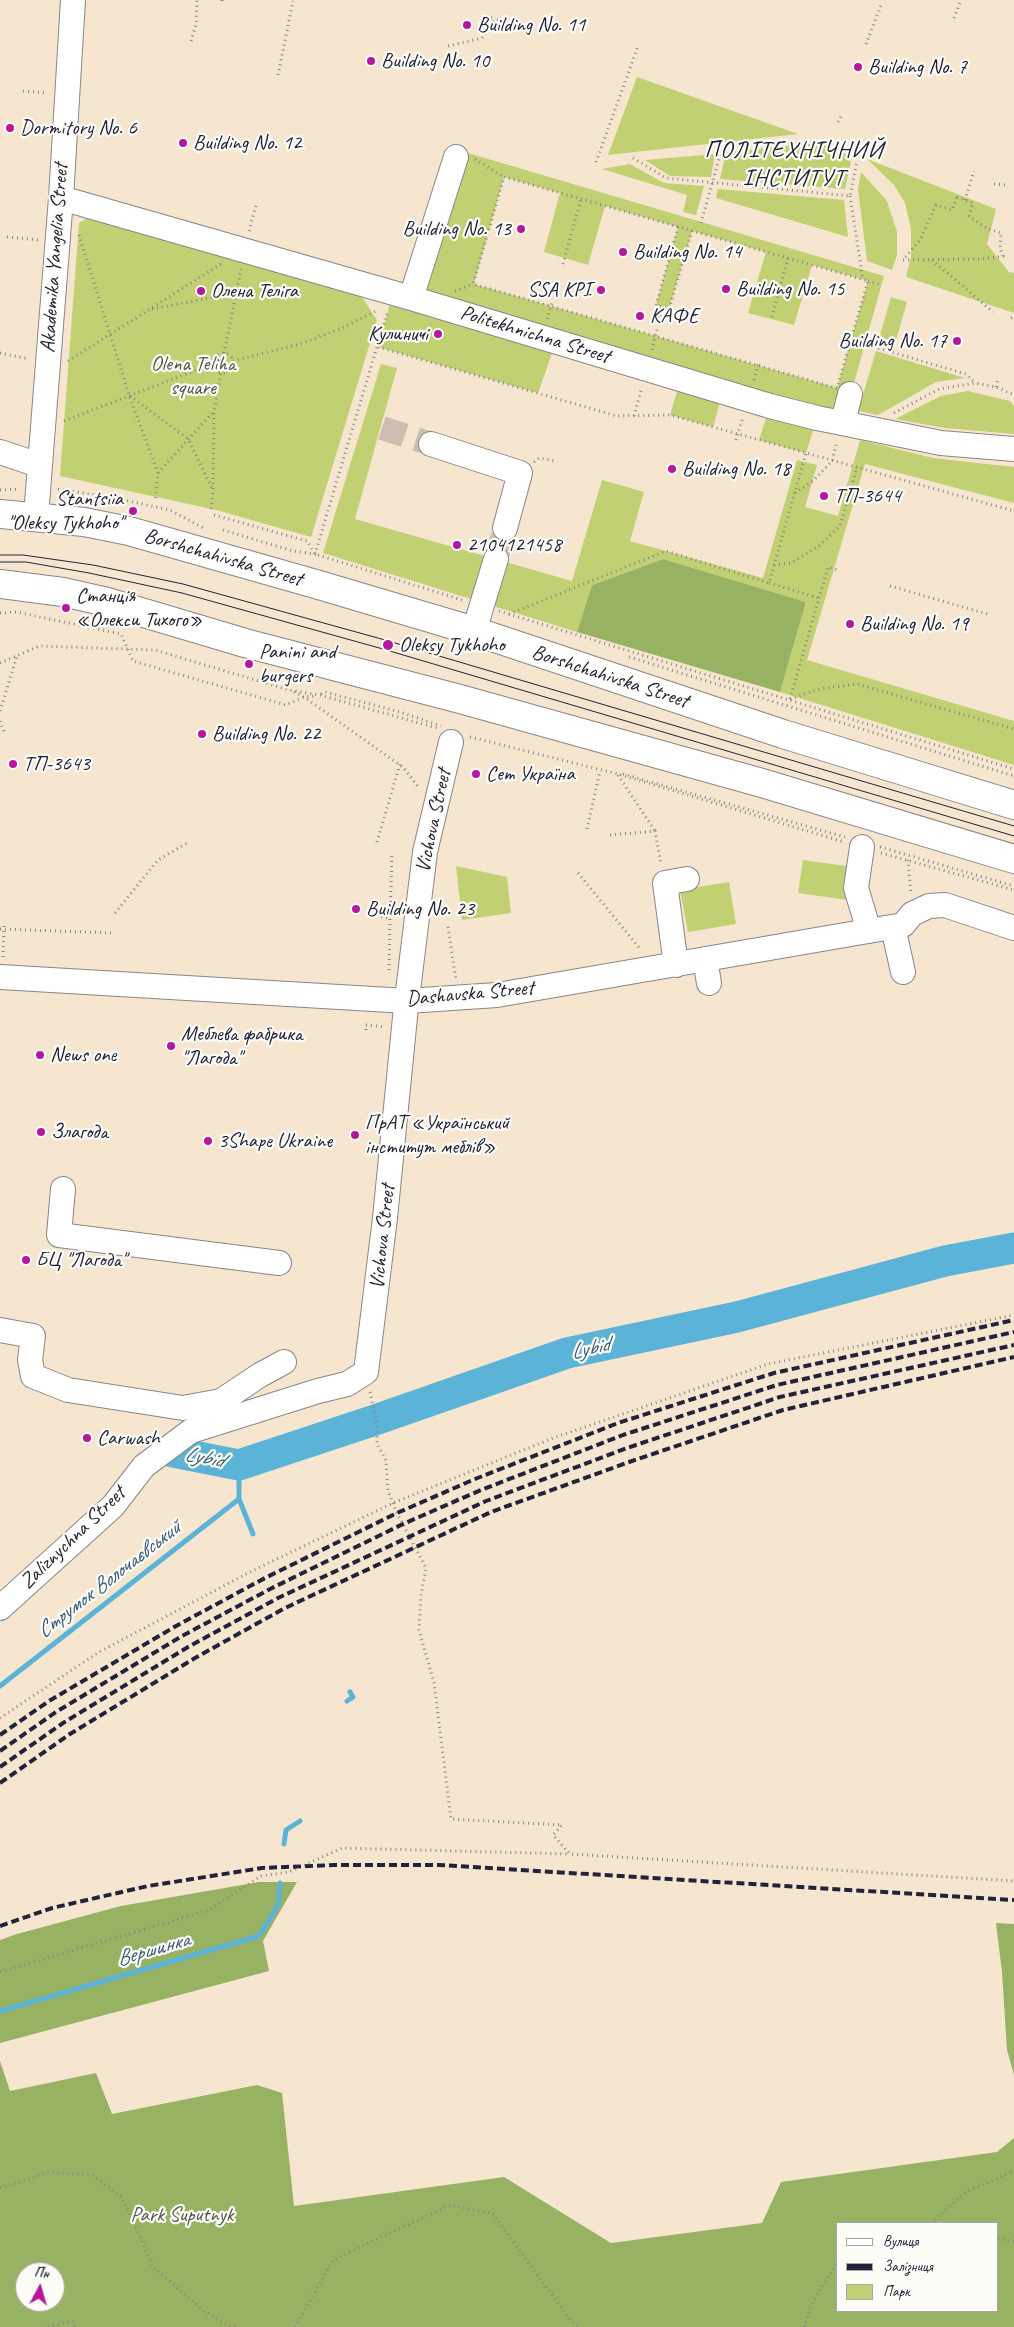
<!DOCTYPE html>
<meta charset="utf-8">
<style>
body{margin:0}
#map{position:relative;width:1014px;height:2327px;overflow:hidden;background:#f6e6d0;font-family:Caveat,sans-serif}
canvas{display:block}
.legend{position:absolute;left:836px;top:2222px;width:162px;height:90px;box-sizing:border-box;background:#fdfcf7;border:1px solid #a5a5ac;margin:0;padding:6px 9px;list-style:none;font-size:15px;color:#22223b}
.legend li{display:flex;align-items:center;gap:10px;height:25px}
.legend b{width:25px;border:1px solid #a5a5ac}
.north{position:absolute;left:15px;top:2262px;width:50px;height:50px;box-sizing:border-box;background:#fdfcf7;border:1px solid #a5a5ac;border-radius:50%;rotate:6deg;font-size:14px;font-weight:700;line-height:20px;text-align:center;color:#22223b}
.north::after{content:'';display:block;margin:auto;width:18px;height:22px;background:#b5179e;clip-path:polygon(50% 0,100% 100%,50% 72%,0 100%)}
</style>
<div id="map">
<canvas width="1014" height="2327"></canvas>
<ul class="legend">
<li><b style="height:6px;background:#fff"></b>Вулиця</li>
<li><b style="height:6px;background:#22223b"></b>Залізниця</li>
<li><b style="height:14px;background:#c1d072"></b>Парк</li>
</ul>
<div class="north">Пн</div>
</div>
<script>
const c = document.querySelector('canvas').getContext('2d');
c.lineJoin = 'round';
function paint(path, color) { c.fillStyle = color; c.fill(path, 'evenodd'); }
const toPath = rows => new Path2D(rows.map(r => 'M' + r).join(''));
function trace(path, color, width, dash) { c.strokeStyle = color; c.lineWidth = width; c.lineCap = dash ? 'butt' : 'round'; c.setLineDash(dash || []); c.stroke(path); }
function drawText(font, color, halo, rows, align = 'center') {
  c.font = font + ' Caveat,sans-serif'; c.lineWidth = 4.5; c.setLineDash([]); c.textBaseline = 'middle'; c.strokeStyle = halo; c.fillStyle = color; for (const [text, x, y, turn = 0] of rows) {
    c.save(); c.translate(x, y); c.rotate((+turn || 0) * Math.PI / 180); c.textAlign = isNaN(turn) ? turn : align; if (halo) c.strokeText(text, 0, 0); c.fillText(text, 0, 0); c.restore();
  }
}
paint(toPath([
 [637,77,798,134,608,155],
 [818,143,843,150,851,162,845,189,720,179,726,152],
 [458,150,884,276,843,422,817,418,806,453,759,440,770,406,723,391,713,427,670,415,681,378,556,342,538,393,378,347,393,293,411,298],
 [504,177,560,193,544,252,588,265,605,206,678,227,656,305,669,309,692,231,766,252,748,313,794,325,812,265,868,281,837,388,474,284],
 [715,154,711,177,670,176,645,160],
 [867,159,996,209,987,244,1009,272,1014,273,1014,313,906,277,911,257,911,229,905,203,894,185],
 [630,164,664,183,704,186,696,215,683,212,687,195,602,169],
 [861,172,887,201,897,232,897,255,892,270,867,261,858,189],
 [718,189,844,200,848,237,716,198],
 [91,216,360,294,377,320,311,537,216,510,60,476,79,223],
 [891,297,907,302,894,347,878,342],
 [876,351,965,378,936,382,878,415,858,411],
 [381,364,397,368,355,519,572,581,602,480,644,492,630,541,763,578,797,460,817,465,805,507,838,516,860,440,933,458,1014,467,1014,503,865,464,807,660,1014,721,1014,765,780,692,806,602,663,559,592,585,577,632,323,553],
 [968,391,1010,401,1014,406,1014,434,945,428,895,419,941,396],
 [803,860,853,867,848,900,798,893],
 [456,866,507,877,511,913,462,920],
 [729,882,736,924,688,932,680,890]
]), '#c1d072');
paint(toPath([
 [663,559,806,602,780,692,577,632,592,585],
 [259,1882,297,1882,263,1941,269,1971,0,2043,0,1940,17,1934,121,1906],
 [996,1923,1014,1924,1014,2075,1007,2050,1002,1972],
 [0,2061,10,2091,96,2073,112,2114,257,2085,282,2093,294,2206,504,2177,611,2243,762,2223,781,2182,997,2152,1014,2138,1014,2327,0,2327],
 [998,2223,998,2311,838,2311,838,2223],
 [25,2272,55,2272,55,2302,25,2302]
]), '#98b264');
trace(toPath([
 [239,1465,239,1499,253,1534],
 [0,1686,239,1499],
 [347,1701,353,1697,350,1692],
 [284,1844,286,1830,300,1821],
 [0,2011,259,1936,278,1905,280,1883]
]), '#5cb3d8', 5);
trace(toPath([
 [173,1452,239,1465,375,1420,567,1353,737,1317,945,1261,1014,1248]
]), '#5cb3d8', 31);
trace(toPath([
 [382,428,431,444],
 [496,559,505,528]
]), '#ccbfb2', 24, [24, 12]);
const minor = toPath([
 [61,198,411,298,770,406,817,418,941,443,1014,449],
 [411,298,456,157],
 [843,422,850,394],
 [431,444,520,473,505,528],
 [0,452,39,465],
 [36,516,61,198,73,0],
 [474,631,496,559],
 [862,847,856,888,869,931],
 [893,927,903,972],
 [705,959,709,983],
 [676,965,665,883,687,879],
 [0,977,407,1001,497,995,903,925,912,914,929,906,945,905,1014,928],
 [63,1189,59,1235,279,1263],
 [0,1330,33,1336,30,1360,33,1376,68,1390,183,1408,221,1401,260,1375,284,1362],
 [0,1608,113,1506,144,1466,191,1431,318,1391,347,1384,366,1372,385,1218,406,1007,425,852,451,742]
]);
const major = toPath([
 [0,514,84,522,129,531,319,585,474,631,783,734,1014,805],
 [0,584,63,592,107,602,245,643,460,699,762,783,1014,859]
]);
trace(minor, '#8c8486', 26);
trace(major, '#8c8486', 30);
trace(toPath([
 [222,0,222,1],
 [486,16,495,19],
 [954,18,961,0],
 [191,41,196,25,197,0],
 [866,44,882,3],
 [448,46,482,38,495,19,507,24],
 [278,75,293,1],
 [23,91,47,93],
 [838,122,842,114],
 [633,158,666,178,850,196,857,161],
 [475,159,504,177],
 [596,162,638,46],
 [504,177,868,281,837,388,473,284,504,177],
 [994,184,1008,185],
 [850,196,863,280],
 [957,197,973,203,969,216,988,229,1001,233,1000,248,1003,256,983,259,903,260,920,240,936,205,952,210,957,197],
 [965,200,974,171],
 [701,223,722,148],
 [678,227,656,305,669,309,692,231],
 [249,231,256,205],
 [79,235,129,395,158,473,155,501],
 [7,237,39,240],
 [932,260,993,312],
 [563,264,581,199],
 [868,281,881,285],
 [455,291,473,284],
 [152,309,236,293],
 [661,316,663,308],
 [772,317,788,258],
 [1011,318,1014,317],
 [547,319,552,302],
 [864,344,966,374,975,383],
 [378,347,617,416,670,415,1014,511],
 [652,350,658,326],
 '213 363a10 10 0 1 1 20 0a10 10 0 1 1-20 0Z',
 [0,353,29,359],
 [224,353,241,269],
 [68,361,221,264],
 [233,361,300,344,340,329,378,310],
 [754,380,759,362],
 [996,387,998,378],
 [130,396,188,439,213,490],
 [894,413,939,389,975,383,996,387,1014,395],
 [634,416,642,387],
 [64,421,212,364],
 [736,440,743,417],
 [534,462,539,458,555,461],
 [158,473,214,411],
 [58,489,115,498,170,510,205,529],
 [0,490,19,489],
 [795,493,813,481,832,461,837,442],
 [211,509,213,490,214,411,221,373],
 [214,515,307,541,315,554,462,600],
 [223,530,293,551,315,554,388,310],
 [774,565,791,563,819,546,840,526,857,468],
 [769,583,819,598],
 [890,586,991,615],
 [499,611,1014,769],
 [0,613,16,612,121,634,133,661,286,705,304,697,315,696],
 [509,614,666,551,769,583,806,453],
 [629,657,1014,776],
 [0,663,39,646,155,650,289,690,320,695,437,728],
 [294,692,304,697,404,768,419,788],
 [321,694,325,692,400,712,441,726],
 [790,699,820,689,857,684,1014,729],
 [790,699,828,567,838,570],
 [0,711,17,656],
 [0,721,5,734],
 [470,737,618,774,844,842],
 [623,774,845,837],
 [618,775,655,831],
 [587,829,600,771],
 [610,835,655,831,661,864],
 [377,842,400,764],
 [880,847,1014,886],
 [881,853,1014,890],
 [908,860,911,894],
 [578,873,641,950],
 [115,913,158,860,189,842],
 [381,917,390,918,392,852],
 [448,927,456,980],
 [0,929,114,933],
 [3,957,4,926],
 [389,970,390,918],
 [366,1030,366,1025,385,1027],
 [370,1392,377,1425,377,1444,386,1460,388,1491,397,1513,426,1568,421,1595,419,1630,434,1683,451,1819,562,1825,553,1835,570,1854,1014,1881],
 [0,1718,99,1652,250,1572,393,1503,553,1438,768,1364,1014,1315],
 [0,1972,209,1910,261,1876,289,1872,342,1848,570,1854],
 [0,2188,49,2172,92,2175,122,2197,154,2268,204,2311,230,2326,237,2327],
 [931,2223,967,2191,1014,2171],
 [998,2238,1014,2242],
 [48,2327,72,2321,75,2327],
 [295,2327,333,2260,450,2205,493,2214,572,2322,578,2327],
 [804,2327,813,2301,838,2262]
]), '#8c8486', 3, [1, 4]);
trace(minor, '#fff', 24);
trace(major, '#fff', 28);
trace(toPath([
 [0,555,23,555,93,565,183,584,385,640,1014,826],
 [0,562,26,562,89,573,182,593,383,649,1014,836]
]), '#22223b', 1);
trace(toPath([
 [0,1735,49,1701,176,1626,265,1578,397,1513,475,1479,618,1423,774,1373,1014,1320],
 [0,1751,56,1712,182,1636,272,1588,403,1524,481,1490,623,1435,777,1385,1014,1332],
 [0,1767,63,1723,188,1647,278,1598,486,1501,627,1448,780,1397,1014,1345],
 [0,1783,70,1734,195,1658,285,1608,491,1512,632,1461,783,1410,1014,1357],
 [0,1926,52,1908,148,1886,262,1868,334,1865,439,1865,1014,1900]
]), '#22223b', 4, [8, 4]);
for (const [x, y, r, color] of [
 [467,25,5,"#b5179e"],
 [371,61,5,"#b5179e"],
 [858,67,5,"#b5179e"],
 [10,128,5,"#b5179e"],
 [183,143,5,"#b5179e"],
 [521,229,5,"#b5179e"],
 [623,252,5,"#b5179e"],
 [726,289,5,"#b5179e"],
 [601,290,5,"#b5179e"],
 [201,291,5,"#b5179e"],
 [640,316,5,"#b5179e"],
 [438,334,5,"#b5179e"],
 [957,341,5,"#b5179e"],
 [672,469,5,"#b5179e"],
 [824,496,5,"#b5179e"],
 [133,511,5,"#b5179e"],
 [457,545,5,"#b5179e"],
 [66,608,5,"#b5179e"],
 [850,624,5,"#b5179e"],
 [388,645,6,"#b5179e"],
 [249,664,5,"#b5179e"],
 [202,734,5,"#b5179e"],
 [13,764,5,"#b5179e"],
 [476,774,5,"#b5179e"],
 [356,909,5,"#b5179e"],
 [171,1046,5,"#b5179e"],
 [40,1055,5,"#b5179e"],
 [41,1132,5,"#b5179e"],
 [355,1135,5,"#b5179e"],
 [208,1141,5,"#b5179e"],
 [26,1260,5,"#b5179e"],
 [87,1438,5,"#b5179e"]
]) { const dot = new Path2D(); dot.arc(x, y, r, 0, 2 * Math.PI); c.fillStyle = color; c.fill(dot); trace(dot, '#fdfcf7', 2); }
drawText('21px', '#22223b', '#fdfcf7', [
 ["Building No. 11",477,25],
 ["Building No. 10",381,61],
 ["Building No. 7",868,67],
 ["Dormitory No. 6",20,128],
 ["Building No. 12",193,143],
 ["Building No. 13",511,229,"right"],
 ["Building No. 14",633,252],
 ["Building No. 15",736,289],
 ["SSA KPI",591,290,"right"],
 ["Олена Теліга",211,291],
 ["КАФЕ",650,316],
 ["Кулиничі",428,334,"right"],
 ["Building No. 17",947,341,"right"],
 ["Building No. 18",682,469],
 ["ТП-3644",834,496],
 ["Stantsiia",123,499,"right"],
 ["\"Oleksy Tykhoho\"",123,523,"right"],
 ["2104121458",467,545],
 ["Станція",76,596],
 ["«Олекси Тихого»",76,620],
 ["Building No. 19",860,624],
 ["Oleksy Tykhoho",399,645],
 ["Panini and",259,652],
 ["burgers",259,676],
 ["Building No. 22",212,734],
 ["ТП-3643",23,764],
 ["Сет Україна",486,774],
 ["Building No. 23",366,909],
 ["Меблева фабрика",181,1034],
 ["\"Лагода\"",181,1058],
 ["News one",50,1055],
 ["ПрАТ «Український",365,1123],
 ["інститут меблів»",365,1147],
 ["Злагода",51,1132],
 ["3Shape Ukraine",218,1141],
 ["БЦ \"Лагода\"",36,1260],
 ["Carwash",97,1438]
], 'left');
drawText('21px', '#22223b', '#fdfcf7', [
 ["Akademika Yangelia Street",55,258,-86],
 ["Politekhnichna Street",535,335,17],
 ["Borshchahivska Street",223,558,16],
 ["Borshchahivska Street",610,677,18],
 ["Vichova Street",434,821,-78],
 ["Dashavska Street",470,994,-5],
 ["Vichova Street",383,1237,-84],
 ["Zaliznychna Street",73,1538,-44]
]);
drawText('21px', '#52564c', '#fdfcf7', [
 ["Olena Teliha",193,364],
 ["square",193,388],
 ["Park Suputnyk",182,2215]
]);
drawText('italic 22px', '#395c7a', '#fdfcf7', [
 ["Lybid",590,1349,-13],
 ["Lybid",204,1458,11],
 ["Струмок Волочаєвський",109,1580,-38],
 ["Вершинка",153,1950,-16]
]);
c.letterSpacing = '1px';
drawText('24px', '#22223b', '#fdfcf7', [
 ["ПОЛІТЕХНІЧНИЙ",794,151],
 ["ІНСТИТУТ",794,179]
]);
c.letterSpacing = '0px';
</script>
